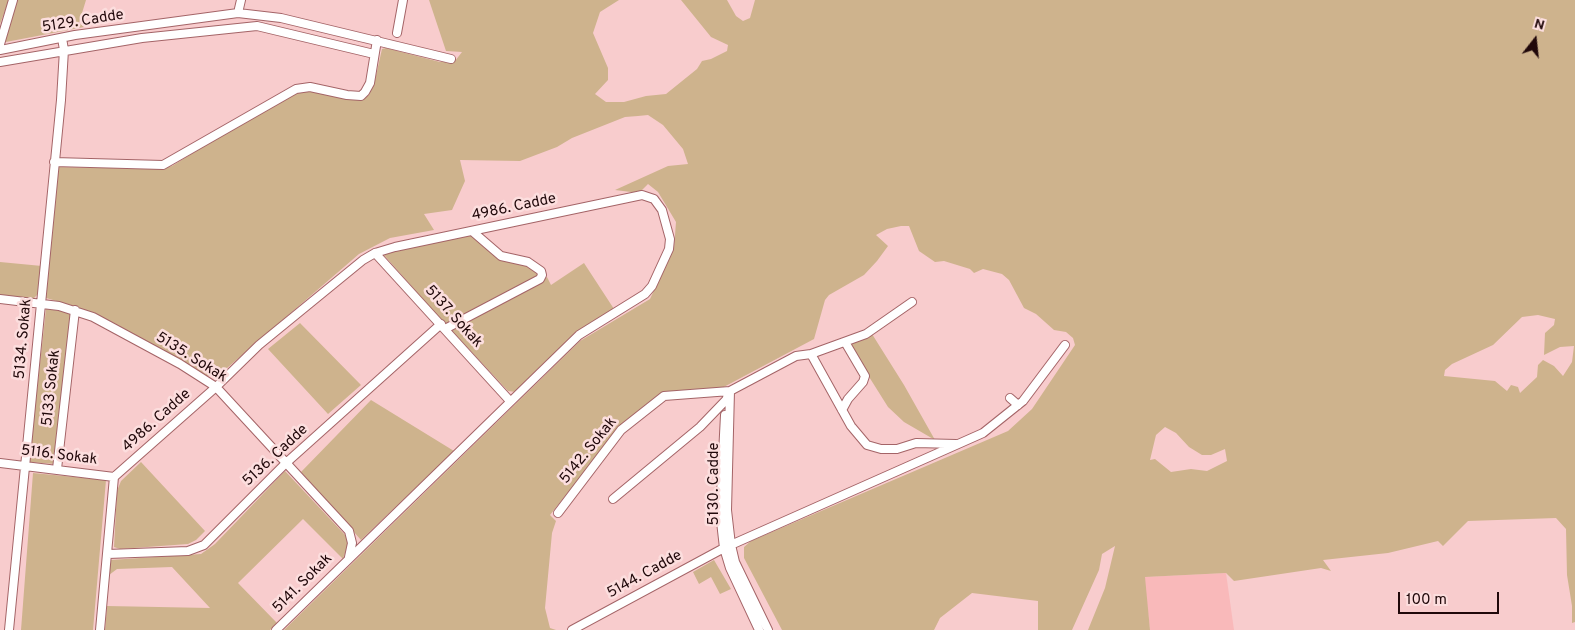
<!DOCTYPE html>
<style>
body{margin:0}
#map{position:relative;width:1575px;height:630px;overflow:hidden;background:#f8cccd;font-family:Overpass,sans-serif}
canvas{display:block}
.north{position:absolute;left:1510px;top:15px;width:50px;height:50px;-webkit-text-stroke:4px #fcdede;paint-order:stroke;rotate:16deg;font-size:14px;font-weight:700;line-height:20px;text-align:center;color:#20080a}
.north::after{content:'';display:block;margin:auto;width:18px;height:22px;background:#20080a;clip-path:polygon(50% 0,100% 100%,50% 72%,0 100%)}
.scale{position:absolute;left:1398px;top:592px;width:101px;height:22px;box-sizing:border-box;border:2px solid #20080a;border-top:0;padding-left:6px;font-size:15px;line-height:18px;white-space:nowrap;color:#20080a;-webkit-text-stroke:4px #fcdede;paint-order:stroke}
</style>
<div id="map">
<canvas width="1575" height="630"></canvas>
<div class="north">N</div>
<div class="scale">100 m</div>
</div>
<script>
const c = document.querySelector('canvas').getContext('2d');
c.lineJoin = 'round';
function paint(path, color) { c.fillStyle = color; c.fill(path, 'evenodd'); }
const toPath = rows => new Path2D(rows.map(r => 'M' + r).join(''));
function trace(path, color, width, dash) { c.strokeStyle = color; c.lineWidth = width; c.lineCap = dash ? 'butt' : 'round'; c.setLineDash(dash || []); c.stroke(path); }
function drawText(font, color, halo, rows, align = 'center') {
  c.font = font + ' Overpass,sans-serif'; c.lineWidth = 5; c.setLineDash([]); c.textBaseline = 'middle'; c.strokeStyle = halo; c.fillStyle = color; for (const [text, x, y, turn = 0] of rows) {
    c.save(); c.translate(x, y); c.rotate((+turn || 0) * Math.PI / 180); c.textAlign = isNaN(turn) ? turn : align; if (halo) c.strokeText(text, 0, 0); c.fillText(text, 0, 0); c.restore();
  }
}
paint(toPath([
 [1226,573,1234,630,1150,630,1144,577]
]), '#f9b9ba');
paint(toPath([
 [0,0,9,0,0,24],
 [15,0,86,0,79,23,84,27,6,42,5,31],
 [429,0,619,0,600,12,593,33,608,68,608,80,595,94,606,102,624,102,646,96,666,94,697,69,702,61,711,59,727,51,728,45,711,37,681,0,727,0,736,16,743,21,750,18,755,0,1575,0,1575,622,1572,623,1572,606,1567,575,1566,529,1556,518,1468,521,1443,546,1438,541,1388,553,1323,560,1331,571,1321,568,1234,581,1226,573,1145,577,1150,630,1088,630,1105,588,1115,546,1102,554,1099,570,1072,630,1038,630,1038,601,972,593,940,618,934,630,782,630,744,558,744,547,751,541,1008,431,1032,409,1075,345,1073,338,1066,332,1054,330,1036,314,1024,308,1009,280,1002,274,983,269,974,273,970,269,944,261,935,262,919,251,909,226,901,226,887,229,876,235,888,246,877,261,864,275,829,295,825,300,814,339,720,389,661,394,619,428,550,515,556,521,552,533,545,608,550,628,556,630,284,630,580,341,650,299,674,248,676,222,658,192,648,184,639,193,615,190,668,166,688,164,683,149,663,125,648,115,638,116,625,117,572,138,557,147,520,161,460,160,465,181,452,210,424,214,434,230,390,238,359,254,219,375,206,376,78,307,46,298,57,167,159,169,172,166,291,92,313,88,337,97,360,100,369,95,375,80,382,49,386,48,440,62,455,61,462,52,446,51],
 [1538,315,1555,319,1554,325,1545,333,1544,355,1560,347,1574,346,1572,362,1563,376,1554,366,1543,360,1538,365,1537,377,1520,393,1518,387,1511,385,1507,391,1495,381,1444,376,1445,370,1452,364,1493,345,1522,317],
 [1165,427,1176,433,1189,447,1202,455,1211,455,1225,449,1227,461,1207,471,1191,469,1171,472,1155,459,1150,460,1156,435],
 [470,234,496,256,528,266,537,271,537,276,446,325,383,254],
 [0,262,42,266,39,293,33,299,0,296],
 [584,263,614,309,572,336,516,392,508,391,452,331,547,277,551,285],
 [46,309,71,312,55,464,29,462],
 [300,323,361,385,328,414,268,349],
 [872,334,904,385,935,440,904,422,888,407,849,345],
 [371,400,454,451,361,540,301,472],
 [141,462,205,531,196,540,188,544,120,549,114,547,117,491,121,481],
 [285,471,347,537,347,547,343,559,303,519,238,583,277,623,270,630,105,630,107,606,210,608,172,567,117,569,109,575,110,560,201,554,215,544],
 [33,473,106,480,93,630,21,630],
 [714,560,731,589,720,594,711,577,699,584,693,572]
]), '#ceb38d');
const minor = toPath([
 [238,13,241,0],
 [397,33,403,0],
 [0,44,13,0],
 [0,50,75,35,238,13,281,18,451,59],
 [0,62,142,38,257,26,374,54],
 [54,162,163,165,296,89,310,87,347,95,361,96,365,92,370,83,377,40],
 [375,253,510,401],
 [0,299,59,306,93,317,180,364,216,387,349,531,352,543,349,557],
 [445,329,540,279,542,275,541,271,528,262,501,256,472,231],
 [811,354,851,426,867,445,881,449,897,449,916,443,956,444],
 [1010,398,1018,405],
 [842,410,848,399,863,382,865,376,845,342],
 [725,415,720,513,724,548,730,568,759,630],
 [0,463,114,477],
 [57,469,75,310],
 [613,499,700,427,726,400,730,391,796,356,811,354,866,334,912,302],
 [558,513,621,430,664,396,730,391,727,510,731,545,735,562,768,630],
 [108,554,188,551,204,545,286,463,441,324],
 [9,630,61,100,64,50,62,38],
 [100,630,114,477,216,387,259,345,363,260,375,253,395,247,642,195,654,199,662,210,670,239,669,249,652,286,645,294,579,335,276,630],
 [572,630,724,548,983,433,1023,401,1065,345]
]);
trace(minor, '#a46467', 10);
trace(minor, '#fff', 8);
drawText('15px', '#20080a', '#fcdede', [
 ["5129. Cadde",83,22,-9],
 ["4986. Cadde",514,208,-12],
 ["5137. Sokak",453,317,48],
 ["5134. Sokak",24,339,-85],
 ["5135. Sokak",191,358,32],
 ["5133 Sokak",52,388,-84],
 ["4986. Cadde",157,421,-42],
 ["5142. Sokak",589,451,-51],
 ["5116. Sokak",59,456,7],
 ["5136. Cadde",276,456,-43],
 ["5130. Cadde",715,484,-90],
 ["5144. Cadde",645,575,-29],
 ["5141. Sokak",303,584,-45]
]);
</script>
